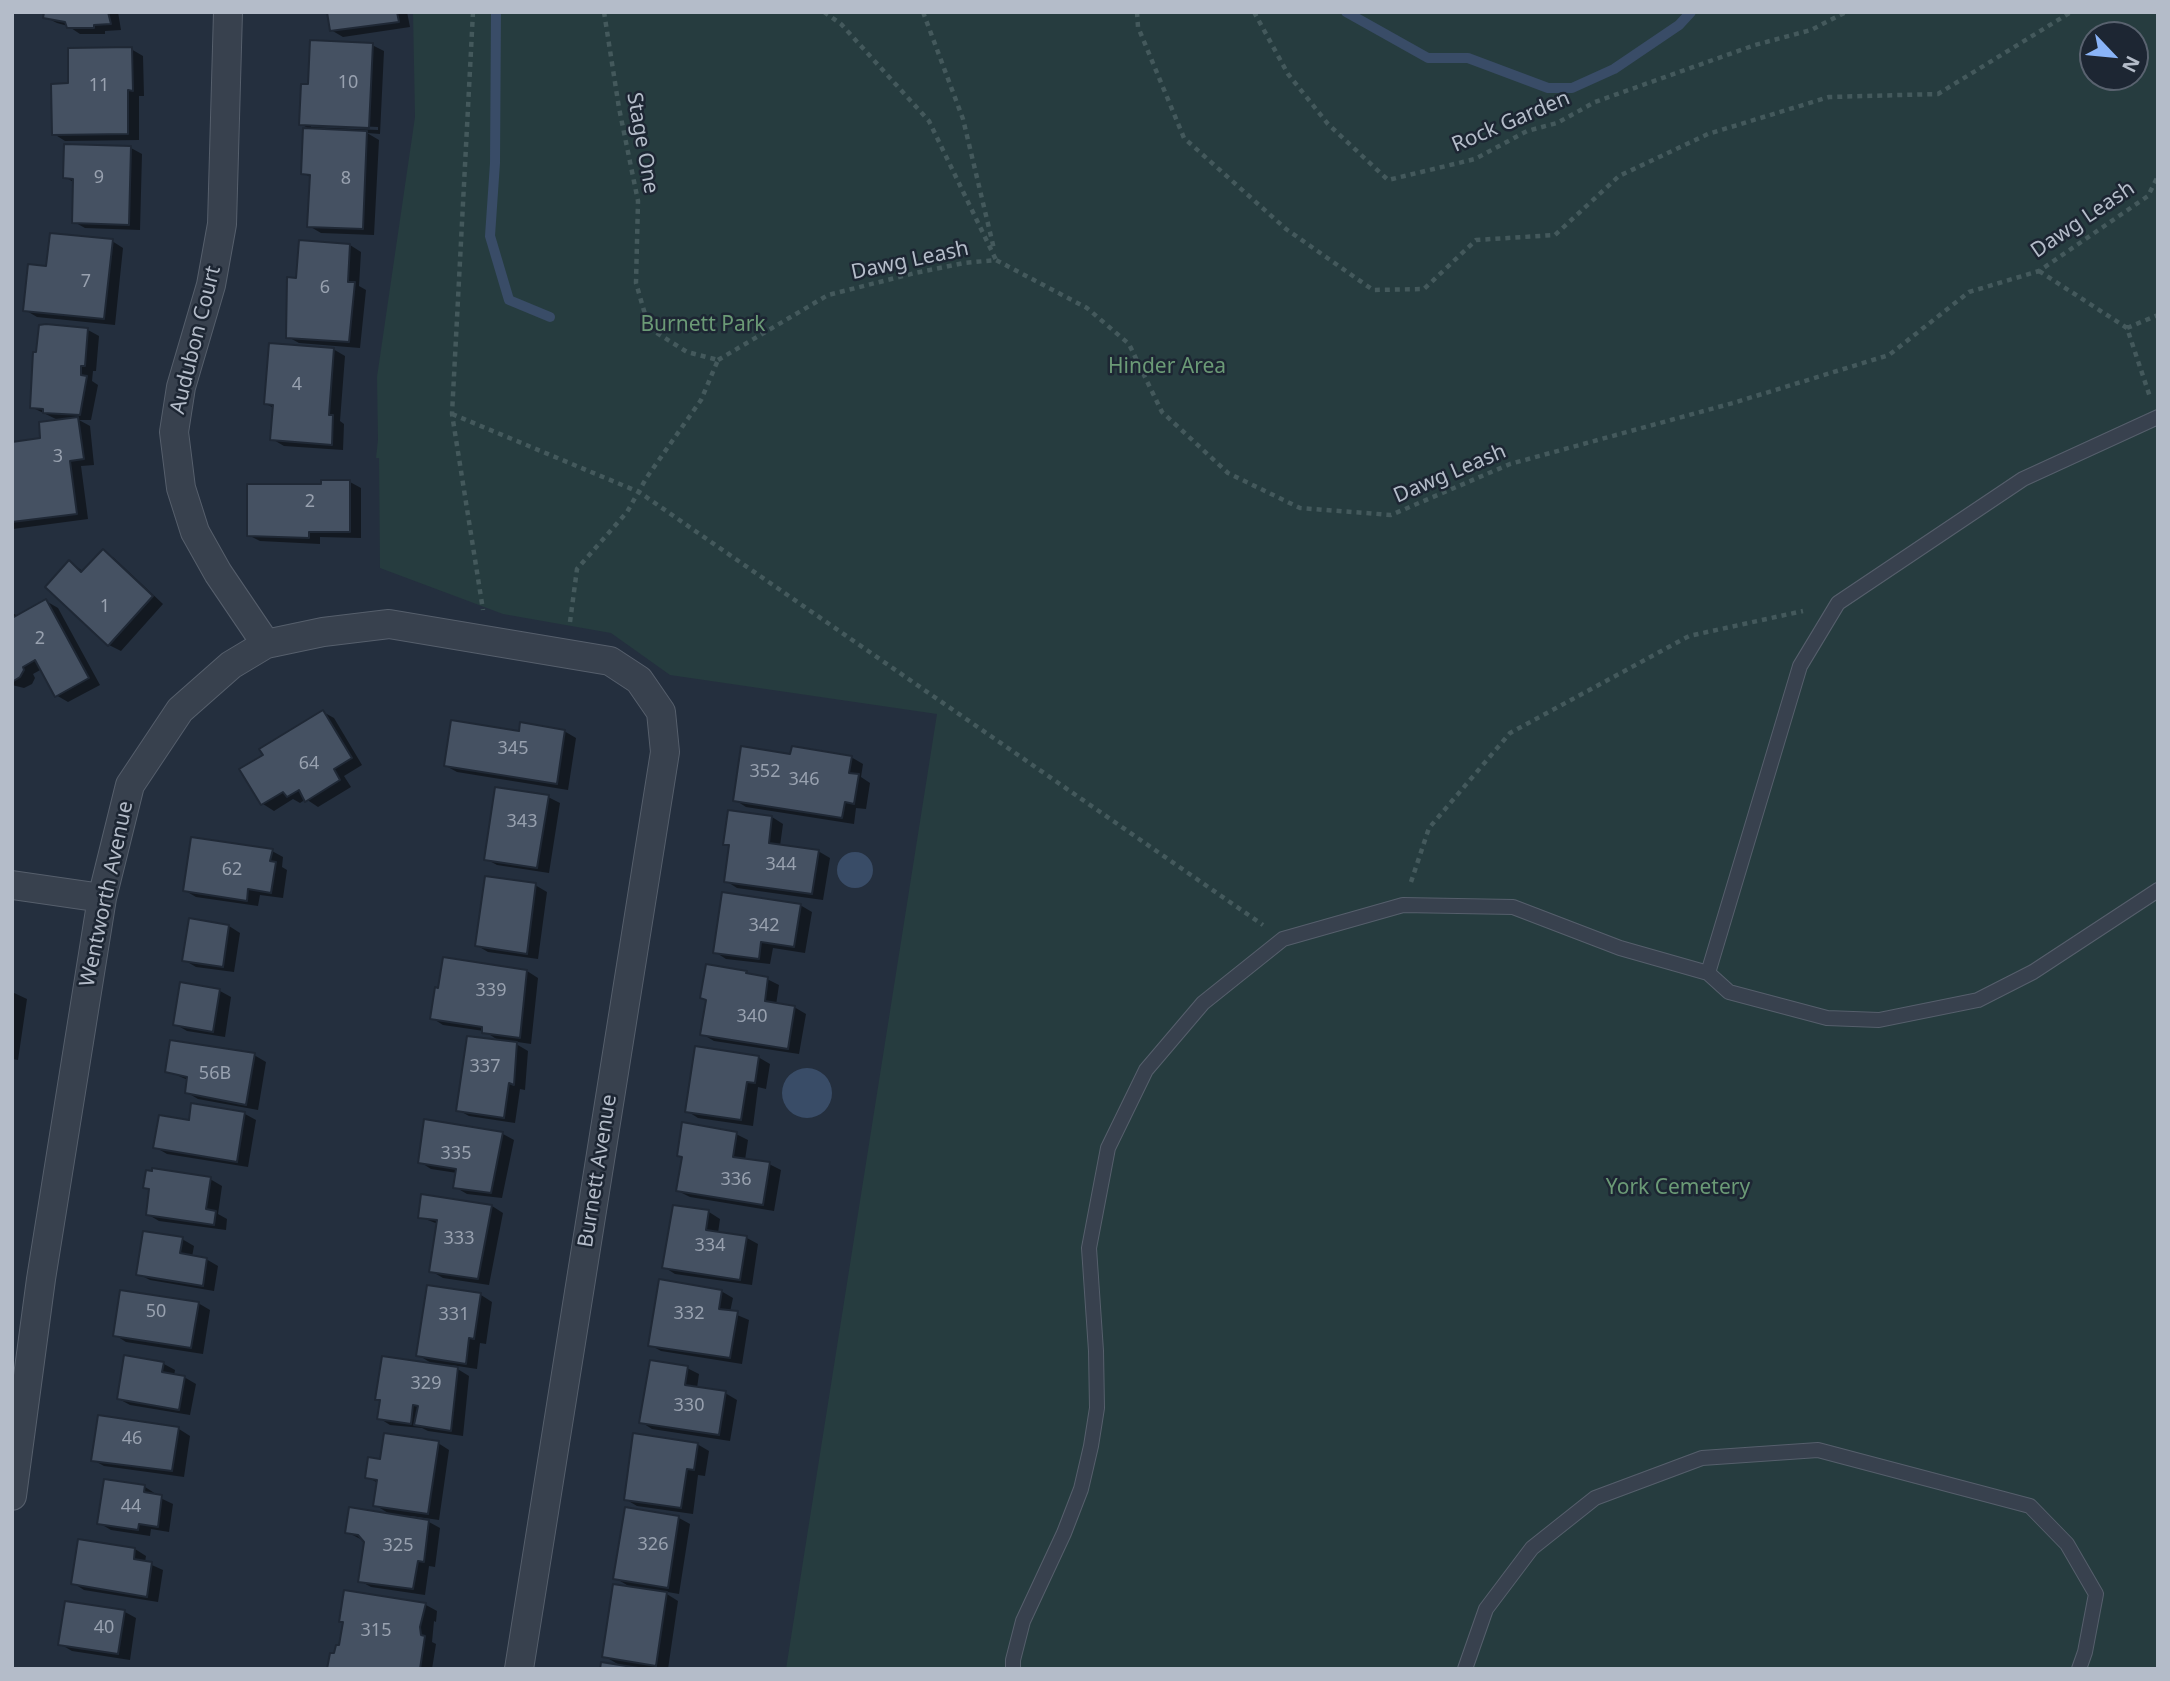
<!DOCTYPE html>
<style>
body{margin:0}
#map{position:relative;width:2170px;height:1681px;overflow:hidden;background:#242f3e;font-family:"Noto Sans",sans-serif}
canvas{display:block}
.frame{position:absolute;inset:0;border:14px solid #b4bcc9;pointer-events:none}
.north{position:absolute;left:2079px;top:21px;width:70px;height:70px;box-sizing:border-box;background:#1d2633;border:2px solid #59626f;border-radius:50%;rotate:116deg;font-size:19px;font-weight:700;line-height:28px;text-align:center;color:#b4bcc9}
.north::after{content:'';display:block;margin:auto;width:24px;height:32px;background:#8ab4f8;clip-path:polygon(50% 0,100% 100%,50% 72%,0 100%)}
</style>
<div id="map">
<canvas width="2170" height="1681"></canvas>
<div class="frame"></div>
<div class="north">N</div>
</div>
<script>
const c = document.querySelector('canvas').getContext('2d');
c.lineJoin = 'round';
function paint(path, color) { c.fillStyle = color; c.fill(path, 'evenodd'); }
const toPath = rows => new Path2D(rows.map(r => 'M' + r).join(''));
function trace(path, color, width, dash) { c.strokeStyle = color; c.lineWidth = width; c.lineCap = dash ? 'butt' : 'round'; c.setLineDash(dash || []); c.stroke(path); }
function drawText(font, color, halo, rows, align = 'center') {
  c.font = font + ' "Noto Sans",sans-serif'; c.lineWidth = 5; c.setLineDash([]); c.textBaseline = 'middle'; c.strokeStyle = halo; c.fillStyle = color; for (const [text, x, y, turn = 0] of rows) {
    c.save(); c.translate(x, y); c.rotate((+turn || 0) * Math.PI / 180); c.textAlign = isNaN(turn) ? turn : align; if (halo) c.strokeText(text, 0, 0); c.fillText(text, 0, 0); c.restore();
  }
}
paint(toPath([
 [413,12,2158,12,2158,1669,786,1669,937,714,670,675,611,633,503,614,380,568,379,458,376,458,378,440,377,377,415,117],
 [2093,35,2135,35,2135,77,2093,77]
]), '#263c3f');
paint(toPath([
 '837 870a18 18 0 1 1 36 0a18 18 0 1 1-36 0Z',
 '782 1093a25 25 0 1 1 50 0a25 25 0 1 1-50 0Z'
]), '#394c67');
paint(toPath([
 [46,12,118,12,121,30,105,31,105,34,80,34,68,26,57,23,45,17],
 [329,12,407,12,410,27,343,37,331,30],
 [372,45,384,51,380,134,367,133,379,140,374,235,321,233,309,226,312,178,303,173,311,130,301,124],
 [311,124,378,127,378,130,311,127],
 [131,49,143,56,144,96,139,96,139,140,65,141,54,134,70,85],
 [131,148,142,154,140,230,85,228,74,222,75,183,65,177],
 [112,241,123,248,115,325,37,317,25,310,48,268],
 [350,245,361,252,359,286,366,290,360,348,299,343,288,337,298,279],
 [88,330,99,336,96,371,93,371,92,381,98,385,91,420,79,420,90,426,94,465,81,466,88,519,13,529,12,444,42,440,60,421,31,407],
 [333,349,345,356,340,421,344,424,343,450,284,446,272,439,274,408,266,404],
 [350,482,361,488,361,538,320,537,320,544,260,541,248,535,323,486],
 [103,551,114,558,163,604,121,651,109,645,70,562,84,572],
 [46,601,58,608,100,685,68,702,56,695,42,669,33,674,35,678,32,684,24,688,12,685,12,613,18,616],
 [323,712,334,718,362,765,344,776,351,787,318,807,306,799,300,803,293,799,274,811,263,804,265,755],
 [564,731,576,738,568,790,457,772,446,766,521,733],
 [792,756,851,757,863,764,861,777,870,783,866,809,856,808,854,824,746,807,735,800],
 [548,797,560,803,549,873,497,865,486,859],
 [772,817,783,824,780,846,818,851,830,858,823,900,737,888,726,881,731,847,725,844],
 [272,851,283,857,282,867,287,870,283,898,260,895,258,906,196,897,184,890],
 [535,885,547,892,538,959,488,952,476,945],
 [800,905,812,912,805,953,773,948,770,964,726,959,715,952],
 [229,926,240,933,234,972,196,967,184,960],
 [527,971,538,978,531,1044,511,1041,528,1051,525,1090,520,1089,515,1123,469,1116,458,1110,501,1042,484,1031,443,1025,432,1018],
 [746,973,767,979,779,985,776,1005,794,1007,806,1014,799,1054,714,1041,702,1034],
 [220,991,231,997,225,1037,187,1031,175,1024],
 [12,992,27,999,18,1060,12,1059],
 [254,1055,266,1062,258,1110,198,1099,186,1092,188,1080,167,1071],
 [758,1057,770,1064,766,1089,758,1087,753,1126,698,1118,687,1111],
 [193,1105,245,1114,256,1120,248,1167,167,1154,155,1147,190,1122],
 [426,1121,503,1134,514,1140,502,1198,467,1194,455,1187,457,1173,431,1169,420,1162],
 [736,1134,748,1140,745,1160,769,1164,781,1170,774,1211,690,1197,678,1191,683,1158,679,1155],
 [210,1179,222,1186,218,1214,227,1219,226,1230,159,1221,147,1214,151,1191,145,1187],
 [492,1206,503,1213,489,1285,443,1278,431,1271,438,1224,420,1217],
 [674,1207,709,1212,720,1219,718,1233,747,1238,758,1244,752,1285,675,1274,664,1267],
 [182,1239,194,1246,192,1257,206,1259,218,1266,214,1291,150,1280,138,1274],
 [428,1287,481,1295,492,1302,486,1344,480,1343,477,1369,451,1365,469,1376,463,1436,428,1431,422,1428,390,1425,379,1418,381,1401,377,1399,436,1366,418,1355],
 [721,1291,733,1298,730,1312,749,1320,742,1364,661,1351,650,1345],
 [198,1303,210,1310,203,1354,126,1342,115,1335],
 [164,1364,175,1370,174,1376,184,1377,196,1384,190,1415,130,1405,119,1399],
 [687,1368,699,1374,697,1388,725,1393,737,1400,730,1441,652,1429,641,1422],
 [99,1417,179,1429,190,1436,184,1477,104,1466,93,1460],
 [438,1443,449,1450,439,1520,411,1516,411,1519,429,1522,440,1528,435,1567,429,1566,425,1595,371,1587,360,1581,366,1542,347,1532,393,1516,375,1505,378,1483,367,1477,382,1461],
 [697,1444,709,1451,705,1476,698,1475,693,1514,637,1506,625,1499],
 [105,1481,145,1487,156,1494,156,1496,173,1504,169,1532,151,1529,150,1536,111,1530,99,1523],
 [627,1509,679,1518,690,1524,679,1594,662,1591,678,1601,668,1669,602,1669,621,1666,604,1656,632,1588,615,1578],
 [135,1549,146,1556,145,1562,163,1570,158,1602,84,1590,73,1583],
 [345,1592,426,1605,437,1611,436,1622,434,1621,432,1642,436,1644,432,1669,329,1669,341,1647,344,1623,341,1621],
 [125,1612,136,1618,130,1660,72,1651,60,1644]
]), '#0007');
trace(toPath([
 [496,12,495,163,490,236,509,300,550,317],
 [1346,12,1428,58,1468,58,1548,88,1572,88,1614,69,1679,25,1691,12]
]), '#394c67', 10);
const building = toPath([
 [44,12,108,12,111,24,94,25,94,28,67,28,65,22,43,18,44,12],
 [327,12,397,12,399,22,330,31,327,12],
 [310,40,373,43,369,128,299,125,301,84,308,84,310,40],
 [132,47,133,91,128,90,128,134,52,135,51,84,68,83,68,48,132,47],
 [303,128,367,131,363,229,307,227,310,175,301,174,303,128],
 [64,144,131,146,129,225,72,223,73,179,63,178,64,144],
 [50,233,113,239,104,319,23,311,28,264,46,266,50,233],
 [299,240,350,244,348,282,355,282,349,342,286,338,287,277,296,278,299,240],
 [46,324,88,328,85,366,81,366,81,375,87,376,80,415,43,413,43,409,30,408,33,352,36,352,39,325,46,324],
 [269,343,334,348,329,415,333,415,332,445,270,440,273,405,264,404,269,343],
 [78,417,84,459,70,461,77,514,12,522,12,442,40,438,39,422,78,417],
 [321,480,350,480,350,532,309,532,309,538,247,536,247,484,321,484,321,480],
 [103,549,153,596,108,646,45,587,69,560,81,572,103,549],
 [46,599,89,678,55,697,35,660,23,667,24,670,20,677,12,682,12,615,14,617,46,599],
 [323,710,352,758,334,769,340,780,305,802,299,790,287,797,283,792,261,805,239,769,263,755,259,749,323,710],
 [451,720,519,731,520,722,565,730,557,784,444,766,451,720],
 [741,746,790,754,792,746,852,756,849,773,859,774,854,804,845,802,842,818,733,801,741,746],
 [495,787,549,795,537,868,484,860,495,787],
 [728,810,772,816,769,843,819,850,812,894,724,882,729,845,723,845,728,810],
 [191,837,273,849,270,861,276,862,271,893,248,889,247,901,183,891,191,837],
 [485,876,536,883,527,954,475,946,485,876],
 [722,892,801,904,794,947,761,942,759,959,713,953,722,892],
 [189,918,229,925,223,967,182,961,189,918],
 [443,957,527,970,520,1038,482,1033,482,1027,430,1019,435,987,438,988,443,957],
 [706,964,747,971,746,973,768,977,765,1001,795,1006,788,1049,700,1035,706,1000,700,998,706,964],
 [180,982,220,989,213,1032,173,1025,180,982],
 [467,1036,517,1042,514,1085,509,1083,504,1118,456,1111,467,1036],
 [170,1040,255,1053,246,1105,185,1093,187,1077,165,1072,170,1040],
 [695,1046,759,1056,755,1083,747,1082,741,1120,685,1112,695,1046],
 [191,1103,245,1112,237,1162,153,1148,159,1115,189,1120,191,1103],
 [424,1119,503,1132,491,1193,453,1188,456,1169,418,1163,424,1119],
 [682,1122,737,1132,733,1157,770,1162,763,1205,676,1191,682,1157,677,1156,682,1122],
 [152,1168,211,1177,206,1209,216,1211,214,1225,146,1215,149,1189,143,1188,146,1170,152,1171,152,1168],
 [421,1194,492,1205,478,1279,429,1272,437,1220,418,1218,421,1194],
 [673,1205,709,1210,706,1230,747,1236,740,1280,662,1268,673,1205],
 [143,1231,183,1237,180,1253,207,1258,203,1286,136,1275,143,1231],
 [659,1279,722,1290,719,1309,738,1311,730,1358,648,1346,659,1279],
 [427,1285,481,1293,474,1339,469,1338,466,1364,416,1356,427,1285],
 [120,1290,199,1302,191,1348,113,1336,120,1290],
 [124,1355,164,1362,162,1372,185,1376,179,1410,117,1399,124,1355],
 [382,1356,458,1367,451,1431,414,1425,418,1406,413,1405,411,1424,377,1419,380,1400,375,1400,382,1356],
 [650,1360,688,1366,685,1385,726,1391,719,1435,639,1423,650,1360],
 [98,1415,179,1427,172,1471,91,1461,98,1415],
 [384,1433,439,1441,428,1514,373,1506,377,1480,365,1478,368,1457,380,1459,384,1433],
 [633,1433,698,1443,694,1470,687,1469,681,1508,624,1500,633,1433],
 [104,1479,145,1485,144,1492,162,1495,158,1527,139,1524,138,1530,97,1524,104,1479],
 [349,1507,429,1520,424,1562,418,1561,413,1589,358,1582,364,1542,358,1535,345,1533,349,1507],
 [625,1507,679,1516,668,1588,613,1579,625,1507],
 [78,1539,135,1548,134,1559,152,1562,147,1597,71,1584,78,1539],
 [613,1584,667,1592,656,1666,602,1657,613,1584],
 [344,1590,426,1603,420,1627,421,1635,425,1636,420,1669,327,1669,330,1653,334,1653,336,1645,339,1645,343,1622,339,1622,344,1590],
 [65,1601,125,1610,118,1654,58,1645,65,1601],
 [601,1662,645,1669,600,1669,601,1662]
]);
paint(building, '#455162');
trace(building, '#1f2835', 2);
const lane = toPath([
 [1708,973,1800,666,1838,603,2023,479,2158,417],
 [1013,1669,1013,1660,1023,1621,1064,1533,1081,1489,1091,1446,1097,1408,1096,1351,1089,1248,1108,1148,1146,1070,1203,1003,1283,939,1403,905,1513,907,1620,948,1708,973,1729,992,1827,1018,1879,1020,1978,1000,2033,972,2158,890],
 [1465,1669,1486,1609,1532,1548,1595,1498,1702,1458,1818,1450,2030,1506,2067,1544,2096,1594,2085,1652,2079,1669]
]);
const street = toPath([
 [228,12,222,224,211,285,181,387,174,432,181,488,195,532,218,573,266,644],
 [12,885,102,898],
 [12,1496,41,1279,102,898,130,785,180,710,231,665,266,644,323,632,389,624,610,661,639,680,661,712,665,752,519,1669]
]);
trace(lane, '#565f6c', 16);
trace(street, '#565f6c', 30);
trace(toPath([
 [473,12,452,414,483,610],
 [604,12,619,108,638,201,636,283,649,328,687,352,718,360],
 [824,12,841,24,929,121,996,260],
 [923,12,963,119,994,249],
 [1137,12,1138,27,1184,138,1286,229,1373,290,1424,289,1476,240,1555,235,1619,176,1708,134,1829,97,1938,94,2071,12],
 [1254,12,1288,74,1328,124,1388,180,1475,159,1527,131,1557,123,1595,102,1755,45,1811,30,1846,12],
 [2039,271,2127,328,2150,397],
 [2127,328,2158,315],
 [718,360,828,295,915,273,964,263,996,260,1087,308,1129,344,1162,412,1228,473,1300,508,1391,515,1510,464,1733,403,1889,355,1969,292,2039,271,2148,196,2158,176],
 [452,414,639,492,1263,925],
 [570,622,577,569,627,512,647,477,701,400,718,360],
 [1411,882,1429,828,1510,733,1689,636,1803,611]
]), '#44595c', 4.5, [5, 5]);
trace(lane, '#38414e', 14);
trace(street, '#38414e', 28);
drawText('18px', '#98a1af', null, [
 ["10",348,83],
 ["11",99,86],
 ["9",99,178],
 ["8",346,179],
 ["7",86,282],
 ["6",325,288],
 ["4",297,385],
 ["3",58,457],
 ["2",310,502],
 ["1",105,607],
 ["2",40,639],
 ["345",513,749],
 ["64",309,764],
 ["352",765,772],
 ["346",804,780],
 ["343",522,822],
 ["344",781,865],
 ["62",232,870],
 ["342",764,926],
 ["339",491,991],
 ["340",752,1017],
 ["337",485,1067],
 ["56B",215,1074],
 ["335",456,1154],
 ["336",736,1180],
 ["333",459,1239],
 ["334",710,1246],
 ["50",156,1312],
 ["332",689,1314],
 ["331",454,1315],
 ["329",426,1384],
 ["330",689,1406],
 ["46",132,1439],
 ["44",131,1507],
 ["326",653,1545],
 ["325",398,1546],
 ["40",104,1628],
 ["315",376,1631]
]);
drawText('21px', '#b4bcc9', '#1d2633', [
 ["Rock Garden",1511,122,-23],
 ["Stage One",642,143,80],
 ["Dawg Leash",2083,220,-34],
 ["Dawg Leash",910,261,-12],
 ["Audubon Court",196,340,-76],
 ["Dawg Leash",1450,474,-23],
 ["Wentworth Avenue",107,894,-78],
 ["Burnett Avenue",598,1171,-81]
]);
drawText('21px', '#6b9a76', '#1d2633', [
 ["Burnett Park",703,325],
 ["Hinder Area",1167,367],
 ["York Cemetery",1678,1188]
]);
</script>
